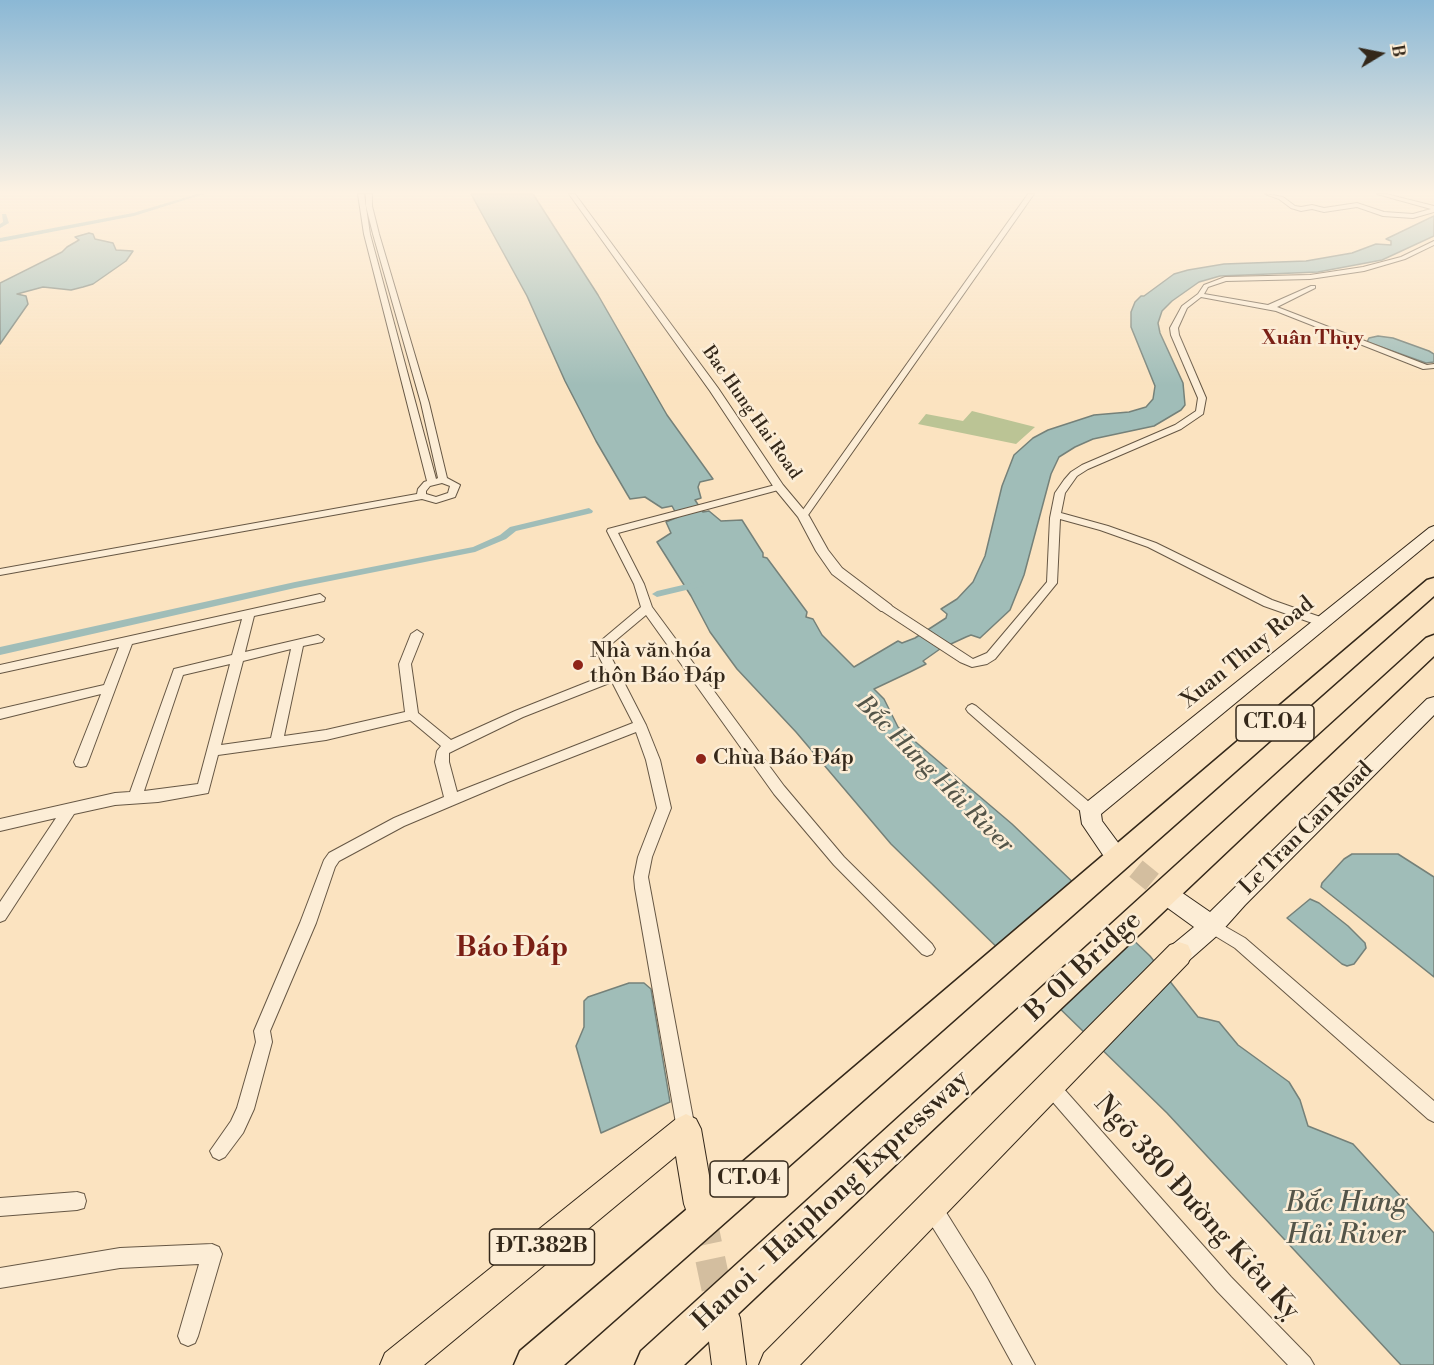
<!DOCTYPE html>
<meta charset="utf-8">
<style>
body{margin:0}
#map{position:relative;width:1434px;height:1365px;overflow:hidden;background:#fbe3c0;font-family:"Libre Bodoni",serif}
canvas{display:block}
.north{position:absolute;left:1350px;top:24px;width:60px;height:60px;-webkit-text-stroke:4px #fcedd6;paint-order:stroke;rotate:80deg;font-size:16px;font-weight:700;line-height:24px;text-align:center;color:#34281a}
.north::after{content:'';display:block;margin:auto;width:21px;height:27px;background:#34281a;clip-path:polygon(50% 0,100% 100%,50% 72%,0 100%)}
</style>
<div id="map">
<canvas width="1434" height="1365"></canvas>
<div class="north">B</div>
</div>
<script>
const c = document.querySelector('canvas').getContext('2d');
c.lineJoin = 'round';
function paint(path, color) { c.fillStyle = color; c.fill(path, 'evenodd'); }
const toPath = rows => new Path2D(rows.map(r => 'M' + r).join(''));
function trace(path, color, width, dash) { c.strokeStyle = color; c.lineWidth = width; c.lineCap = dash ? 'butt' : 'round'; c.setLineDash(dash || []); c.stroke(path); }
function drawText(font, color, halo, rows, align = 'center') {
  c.font = font + ' "Libre Bodoni",serif'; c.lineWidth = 5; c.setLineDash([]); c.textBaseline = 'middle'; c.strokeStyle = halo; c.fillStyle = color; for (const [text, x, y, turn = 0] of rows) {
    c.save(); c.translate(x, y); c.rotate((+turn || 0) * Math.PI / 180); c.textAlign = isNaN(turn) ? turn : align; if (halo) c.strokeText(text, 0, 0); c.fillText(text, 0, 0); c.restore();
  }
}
paint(toPath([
 [972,411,1035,427,1016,444,918,424,926,414,963,421]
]), '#bbc495');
const water = toPath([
 [471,194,533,194,598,295,667,415,713,479,700,482,698,487,701,498,695,500,703,512,709,511,721,521,742,520,763,553,763,557,767,558,807,612,806,617,813,619,822,635,854,667,898,641,902,643,915,638,946,618,947,614,941,609,957,599,973,582,985,556,1002,486,1014,455,1033,438,1048,430,1094,415,1129,412,1146,407,1153,399,1155,386,1131,327,1131,312,1135,302,1141,296,1144,296,1174,274,1188,270,1224,264,1306,261,1352,253,1376,244,1391,245,1391,241,1386,239,1434,216,1434,236,1382,260,1318,272,1220,276,1199,282,1172,301,1162,311,1158,323,1160,333,1183,383,1185,405,1181,410,1154,426,1093,439,1075,447,1059,457,1051,474,1024,575,1010,610,980,638,971,635,966,637,940,649,923,661,926,664,910,672,874,689,884,699,898,727,1012,824,1150,956,1198,1017,1219,1022,1238,1045,1289,1082,1300,1100,1308,1126,1353,1144,1434,1233,1434,1365,1401,1365,1167,1113,891,844,796,732,737,669,710,632,691,596,657,542,671,533,666,522,678,517,672,506,662,508,645,497,630,499,627,494,596,441,565,381,527,296,471,194],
 [89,233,93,234,95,239,113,243,116,250,133,251,126,261,93,284,83,287,71,290,43,287,17,294,26,296,28,304,0,344,0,283,62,252,67,247,79,240,75,237,89,233],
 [1378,336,1393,338,1429,351,1434,354,1434,362,1426,363,1367,342,1369,338,1378,336],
 [1352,854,1398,854,1434,877,1434,977,1321,887,1322,883,1344,859,1352,854],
 [1310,899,1319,903,1348,926,1365,943,1366,948,1354,964,1347,966,1342,964,1287,918,1310,899],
 [629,983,644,983,651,989,670,1102,601,1133,576,1046,584,1027,584,1001,588,997,629,983]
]);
paint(water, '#a0bdb8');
trace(water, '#758179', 1.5);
paint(toPath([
 [1084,889,1125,928,1048,1001,1004,958]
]), '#fbe3c0');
paint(toPath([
 [197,194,204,194,134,216,0,242,0,238,133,213,197,194],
 [2,214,6,214,9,223,0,228,0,224,3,222,2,214],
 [589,508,593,511,592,513,516,531,506,539,475,552,295,588,0,655,0,647,295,582,473,547,500,535,510,527,589,508],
 [700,581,705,584,703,586,657,597,652,594,657,591,700,581]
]), '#a0bdb8');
trace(toPath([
 [1112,849,1173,899]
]), '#d3be9f', 21, [21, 10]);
trace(toPath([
 [701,1215,721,1310]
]), '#d3be9f', 30, [30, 15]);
const minor = toPath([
 [358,194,364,194,370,234,436,479,438,478,421,403,373,234,366,206,366,194,372,194,372,206,379,234,429,403,447,478,460,485,455,497,436,503,422,499,0,575,0,569,417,494,418,489,424,482,427,481,364,234,358,194],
 [442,483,450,486,448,493,436,497,426,494,426,491,430,486,442,483],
 [1028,194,1034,194,806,518,800,518,800,514,1028,194],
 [1265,194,1283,197,1295,206,1301,207,1312,205,1324,208,1357,203,1384,212,1413,214,1431,209,1377,194,1386,194,1434,206,1434,212,1413,218,1383,216,1357,207,1324,212,1312,209,1301,211,1291,208,1279,199,1265,194],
 [1434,241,1434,245,1405,259,1364,271,1310,279,1226,281,1208,287,1204,294,1268,305,1311,286,1315,286,1315,288,1277,307,1427,365,1434,364,1434,368,1423,369,1276,311,1201,297,1187,308,1178,328,1179,335,1206,398,1203,414,1181,429,1088,469,1077,476,1065,493,1061,513,1108,526,1156,543,1272,600,1326,619,1328,622,1326,625,1318,625,1264,606,1148,547,1100,530,1060,519,1057,583,995,659,987,664,972,667,960,662,882,611,880,608,882,605,890,605,973,659,987,653,1047,582,1050,518,1055,493,1064,480,1071,472,1082,465,1175,425,1196,411,1198,398,1171,335,1170,328,1182,306,1198,294,1204,285,1225,277,1310,275,1363,267,1401,257,1434,241],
 [779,484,782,485,782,489,618,533,644,584,652,607,784,786,844,857,932,944,935,949,932,954,927,956,922,954,834,865,774,794,646,615,609,646,608,651,646,725,660,760,671,808,652,857,648,877,695,1129,692,1135,686,1138,680,1135,677,1129,635,888,634,877,638,857,657,808,646,760,636,732,508,782,404,826,339,861,335,867,316,923,270,1031,272,1042,254,1109,243,1133,225,1157,219,1160,213,1157,210,1151,231,1121,237,1108,256,1042,254,1031,300,923,324,860,329,853,394,818,444,797,435,762,437,751,441,746,410,720,326,740,218,755,208,793,158,802,115,805,74,814,5,920,0,922,0,902,56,818,0,831,0,819,115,793,130,792,174,669,232,655,242,619,132,644,88,762,86,766,81,767,76,766,74,762,101,694,0,719,0,709,104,685,119,647,0,673,0,665,320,594,325,598,324,601,254,616,245,652,318,635,324,639,322,642,303,646,284,736,326,730,405,712,399,664,411,634,417,630,423,634,411,664,418,713,451,740,515,711,608,674,596,651,597,644,641,607,634,584,607,531,608,529,779,484],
 [291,649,271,738,221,745,243,661,291,649],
 [230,664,198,784,144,791,183,675,230,664],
 [612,682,633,723,457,792,449,762,449,753,455,750,523,717,612,682],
 [972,704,976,706,1095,807,1097,811,1095,815,1090,817,1085,815,968,712,966,709,968,706,972,704],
 [1212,919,1245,938,1434,1101,1434,1122,1428,1119,1235,948,1207,931,1204,926,1207,921,1212,919],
 [1050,1077,1056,1080,1231,1277,1310,1358,1314,1365,1288,1365,1217,1291,1044,1092,1041,1086,1044,1080,1050,1077],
 [77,1192,84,1194,86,1201,84,1208,77,1210,0,1216,0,1198,77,1192],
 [932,1199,939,1201,987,1278,1035,1365,1013,1365,973,1292,925,1215,923,1208,925,1201,932,1199],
 [212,1244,219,1247,222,1254,198,1336,195,1343,188,1346,181,1343,178,1336,199,1264,120,1268,0,1288,0,1268,120,1248,212,1244]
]);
const tertiary = toPath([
 [569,194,575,194,718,388,783,485,809,516,828,550,842,568,891,605,893,608,891,611,881,611,832,574,816,551,798,517,775,489,710,391,569,194]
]);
const secondary = toPath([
 [1434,526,1434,539,1101,814,1102,821,1122,848,1119,855,1111,857,1103,855,1082,824,1080,811,1083,805,1429,528,1434,526],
 [1434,697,1434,715,1245,905,1220,933,1187,962,1179,965,1171,962,1167,954,1171,946,1194,927,1165,906,1162,899,1165,892,1173,889,1181,892,1210,912,1427,699,1434,697]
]);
const primary = toPath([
 [1179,942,1188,945,1192,954,1188,963,800,1365,759,1365,764,1353,1170,945,1179,942],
 [686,1114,696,1119,701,1129,714,1204,710,1215,699,1219,688,1215,684,1204,676,1156,424,1365,380,1365,385,1353,676,1119,686,1114],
 [723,1301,735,1306,740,1318,746,1365,712,1365,706,1318,711,1306,723,1301]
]);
const motorway = toPath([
 [1434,578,1434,596,564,1365,514,1365,520,1351,1427,580,1434,578],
 [1434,635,1434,656,684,1365,635,1365,641,1351,1426,638,1434,635]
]);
trace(minor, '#665744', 2);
trace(tertiary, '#665744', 2);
trace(secondary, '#34281a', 2);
trace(primary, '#34281a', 2);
trace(motorway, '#34281a', 3);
paint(minor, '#fcedd6');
paint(tertiary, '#fcedd6');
paint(secondary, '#fcedd6');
paint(primary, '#fbe3c0');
paint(motorway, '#fbe3c0');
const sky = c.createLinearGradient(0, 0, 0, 385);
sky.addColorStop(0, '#8bb8d5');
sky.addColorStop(0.5, '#fdf2e3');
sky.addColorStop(1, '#fdf2e300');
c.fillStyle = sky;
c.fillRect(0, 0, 1434, 385);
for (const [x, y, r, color] of [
 [578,665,6,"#8f2418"],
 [701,759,6,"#8f2418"]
]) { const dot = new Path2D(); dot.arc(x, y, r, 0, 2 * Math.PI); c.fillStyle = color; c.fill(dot); trace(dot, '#fcedd6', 2); }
drawText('18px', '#34281a', '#fcedd6', [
 ["Bac Hung Hai Road",751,413,55]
]);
drawText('bold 20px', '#7a1f14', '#fcedd6', [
 ["Xuân Thụy",1313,339]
]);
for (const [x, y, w] of [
 [1275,723,78],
 [749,1179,78],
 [542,1247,105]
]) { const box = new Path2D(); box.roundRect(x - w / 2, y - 18, w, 36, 4.5); c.fillStyle = '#fcedd6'; c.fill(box); trace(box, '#34281a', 1.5); }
drawText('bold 21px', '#34281a', null, [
 ["CT.04",1275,723],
 ["CT.04",749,1179],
 ["ĐT.382B",542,1247]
]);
drawText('22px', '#34281a', '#fcedd6', [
 ["Nhà văn hóa",590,652],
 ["thôn Báo Đáp",590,677],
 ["Chùa Báo Đáp",713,759]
], 'left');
drawText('22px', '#34281a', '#fcedd6', [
 ["Xuan Thuy Road",1248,653,-39],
 ["Le Tran Can Road",1307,829,-45]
]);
drawText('italic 24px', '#545549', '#fcedd6', [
 ["Bắc Hưng Hải River",934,775,45]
]);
drawText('27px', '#34281a', '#fcedd6', [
 ["B-01 Bridge",1084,967,-43],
 ["Hanoi - Haiphong Expressway",832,1201,-43],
 ["Ngõ 380 Đường Kiêu Kỵ",1196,1208,48]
]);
drawText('bold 28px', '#7a1f14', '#fcedd6', [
 ["Báo Đáp",512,949]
]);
drawText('italic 28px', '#545549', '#fcedd6', [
 ["Bắc Hưng",1346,1204],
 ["Hải River",1346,1236]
]);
</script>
